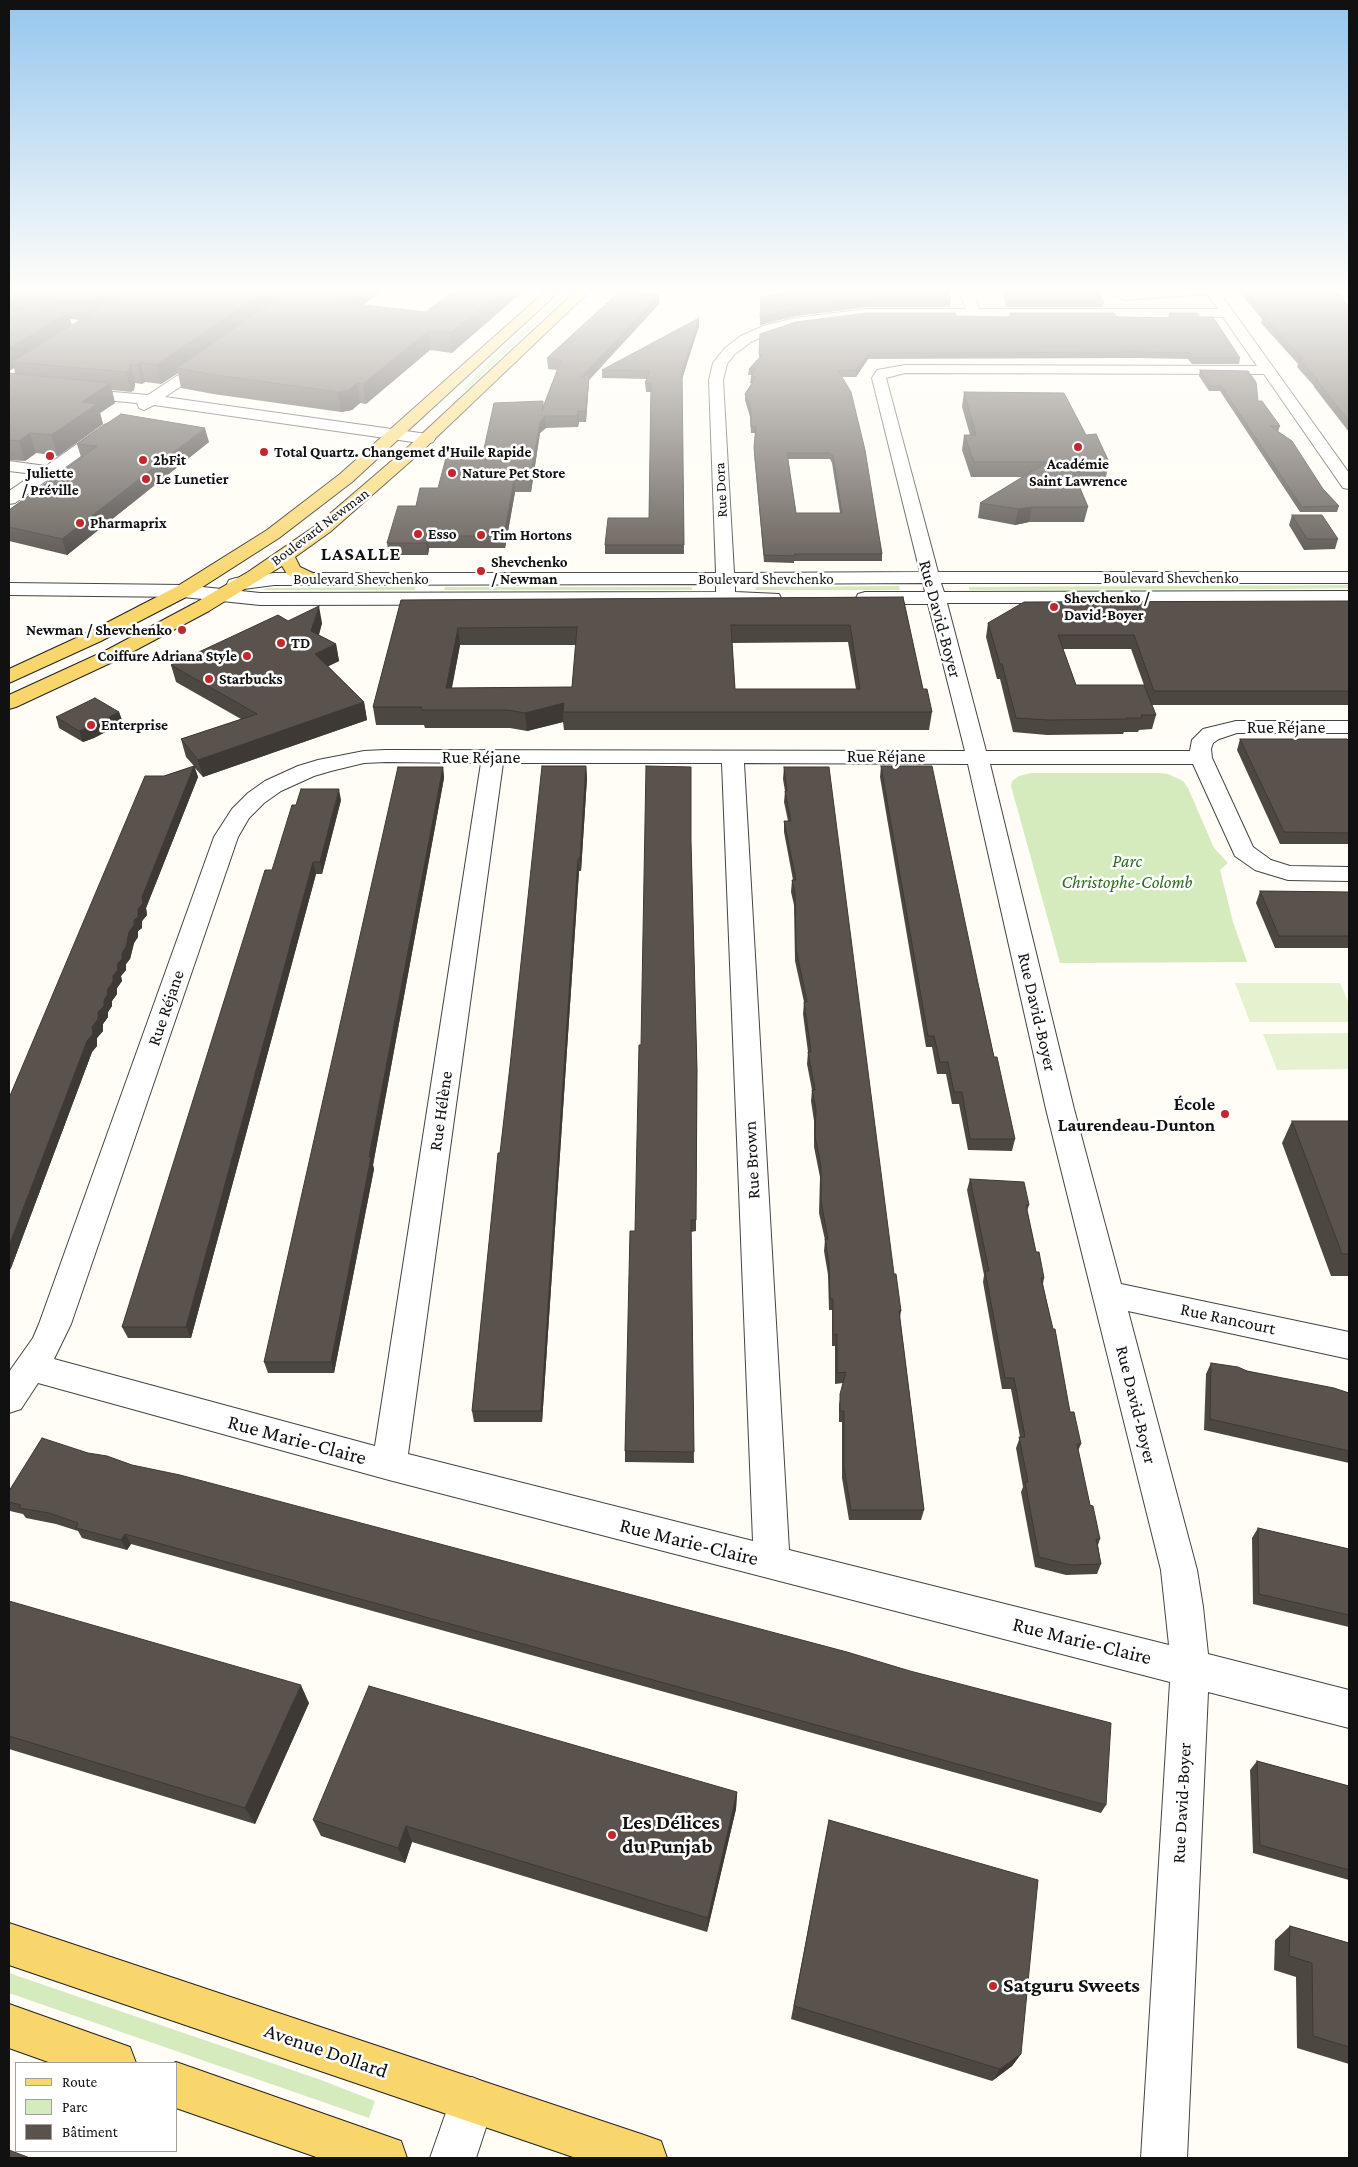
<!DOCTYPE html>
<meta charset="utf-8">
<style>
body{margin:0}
#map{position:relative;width:1358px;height:2167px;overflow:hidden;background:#fffdf5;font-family:"Crimson Pro",serif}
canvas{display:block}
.frame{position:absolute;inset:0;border:10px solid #111;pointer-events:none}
.legend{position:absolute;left:15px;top:2062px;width:162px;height:90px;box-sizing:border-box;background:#fff;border:1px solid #a0a0a0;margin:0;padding:6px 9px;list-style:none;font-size:15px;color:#111}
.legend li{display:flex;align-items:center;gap:10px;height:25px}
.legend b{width:25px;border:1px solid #a0a0a0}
</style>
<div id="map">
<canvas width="1358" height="2167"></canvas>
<div class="frame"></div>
<ul class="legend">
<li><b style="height:6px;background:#f9d66b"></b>Route</li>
<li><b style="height:14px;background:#d5ebbd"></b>Parc</li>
<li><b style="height:14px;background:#5a524d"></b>Bâtiment</li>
</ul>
</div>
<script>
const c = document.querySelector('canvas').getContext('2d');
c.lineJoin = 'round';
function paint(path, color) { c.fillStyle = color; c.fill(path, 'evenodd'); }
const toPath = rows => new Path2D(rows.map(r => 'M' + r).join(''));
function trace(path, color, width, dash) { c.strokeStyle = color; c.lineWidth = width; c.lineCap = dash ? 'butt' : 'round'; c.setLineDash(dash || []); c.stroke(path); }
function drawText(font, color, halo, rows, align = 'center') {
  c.font = font + ' "Crimson Pro",serif'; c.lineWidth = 5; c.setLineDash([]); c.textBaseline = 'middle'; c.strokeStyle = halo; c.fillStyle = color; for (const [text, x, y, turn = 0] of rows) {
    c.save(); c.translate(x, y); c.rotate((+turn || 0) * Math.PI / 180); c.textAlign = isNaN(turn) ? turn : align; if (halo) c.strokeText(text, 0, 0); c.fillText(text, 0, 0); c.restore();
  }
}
paint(toPath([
 [569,288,574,288,466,390,463,389,486,364],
 [1349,585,1349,588,1274,589,969,590,969,587],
 [899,586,900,590,756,590,755,587],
 [416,587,414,590,264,590,266,588],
 [445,587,692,587,692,590,444,590],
 [1031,773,1159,773,1168,774,1183,781,1188,788,1214,848,1228,863,1220,870,1233,922,1247,962,1060,963,1011,786,1012,781,1019,776],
 [9,1973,321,2080,375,2101,369,2118,9,1993]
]), '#d5ebbd');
paint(toPath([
 [1235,983,1340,983,1349,1004,1349,1022,1250,1022],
 [1349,1033,1349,1069,1277,1070,1263,1034]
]), '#e6f2cf');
const minor = toPath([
 [958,288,972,288,979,309,1218,309,1207,294,1124,300,1117,296,1124,292,1173,288,1233,288,1232,291,1220,293,1349,473,1349,489,1343,488,1264,374,905,373,886,378,938,572,1349,572,1349,583,941,583,944,592,1349,591,1349,603,947,603,986,751,1190,751,1192,740,1203,729,1236,721,1349,721,1349,733,1237,733,1219,739,1213,743,1211,749,1212,758,1253,847,1271,860,1290,866,1349,867,1349,881,1288,880,1255,870,1235,856,1193,764,990,764,1074,1109,1121,1284,1349,1332,1349,1359,1128,1311,1197,1570,1203,1607,1208,1654,1349,1690,1349,1728,1208,1692,1187,2158,1141,2158,1170,1682,389,1480,38,1383,21,1409,9,1413,9,1372,33,1338,39,1324,214,837,232,809,248,793,265,781,298,766,318,760,364,751,386,750,965,751,928,604,865,604,858,602,856,598,858,594,865,592,925,592,923,583,735,584,735,592,779,594,781,598,779,602,772,604,260,605,183,597,9,595,9,583,183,585,260,593,716,592,716,584,274,585,236,590,229,588,227,584,229,580,236,578,274,573,716,573,709,380,713,363,725,348,741,336,763,326,795,318,866,309,966,309,958,288],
 [866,317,1223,317,1257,366,905,365,877,370,872,378,920,572,734,573,723,380,727,364,735,354,751,342,773,332,795,326,866,317],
 [386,762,481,763,375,1446,54,1359,71,1324,238,837,249,818,264,803,281,791,314,776,331,771,364,763,386,762],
 [503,763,722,763,753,1541,408,1454,503,763],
 [744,763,968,764,1046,1109,1161,1570,1169,1645,789,1550,744,763],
 [212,355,217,356,219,359,217,362,165,397,427,434,433,436,435,439,433,442,427,444,154,405,144,410,139,408,137,403,9,391,9,383,148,395,207,356,212,355],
 [110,423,116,425,118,428,116,431,15,503,9,504,9,491,34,474,9,471,9,461,46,466,104,425,110,423],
 [472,2077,488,2084,495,2100,476,2158,430,2158,456,2084,472,2077]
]);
const major = toPath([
 [549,288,563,288,352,482,279,538,190,595,101,641,9,683,9,669,87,633,176,587,267,530,340,474,549,288],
 [579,288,593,288,421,452,330,532,295,557,300,567,317,575,319,579,317,583,310,585,303,583,287,574,282,566,209,611,119,659,16,707,9,709,9,695,105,651,195,603,248,572,318,524,409,446,579,288],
 [9,1923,644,2135,661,2141,667,2158,576,2158,9,1965,9,1923],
 [9,2004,130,2047,136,2063,51,2063,9,2048,9,2004],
 [176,2062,401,2141,407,2158,319,2158,176,2108,176,2063,174,2063,176,2062]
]);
trace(minor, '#444', 2);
trace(major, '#222', 2);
paint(minor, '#fff');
paint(major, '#f9d66b');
paint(toPath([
 [9,288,386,288,363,305,426,312,457,288,452,353,430,350,366,404,360,403,352,410,341,412,213,394,181,388,178,373,161,384,145,382,142,384,135,383,134,390,131,392,112,390,115,403,100,413,103,424,58,456,36,453,25,461,9,460,9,373,15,374,14,368,9,371],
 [70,319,80,320,72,325],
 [1002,288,1095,288,1104,302,1103,307,1006,307],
 [1236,288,1336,288,1344,298,1343,300,1349,306,1349,432,1314,387,1314,386,1297,367,1298,364,1261,323,1262,319],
 [659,294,659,304,589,380,586,422,579,422,578,427,546,428,540,433,531,492,515,492,505,548,429,548,428,555,389,555,387,543,416,506,438,488,482,458,543,406,557,370,548,369,547,358],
 [761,297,951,299,950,307,866,307,795,316,760,325],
 [1010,313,1168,318,1169,313,1200,317,1240,358,1239,364,1192,364,1188,359,1136,358,868,359,856,377,842,377,882,554,882,561,794,561,794,563,764,562,754,453,755,433,751,433,750,417,745,400,745,394,752,383,750,383,751,377,752,375,748,375,749,369,759,358,760,334,956,316,1009,317],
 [788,459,830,459,832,463,840,513,796,513],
 [699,326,682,379,684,554,605,554,605,545,649,518,651,392,646,392,645,383,647,379,602,378,602,370],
 [1200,370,1258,401,1280,426,1278,432,1323,489,1339,506,1337,512,1300,512,1220,391,1209,391,1199,376],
 [964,392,1086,435,1109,462,1106,477,1075,477,1088,507,1084,522,1029,522,1015,525,978,518,980,503,1023,477,971,477,962,450,964,435,970,435,962,407],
 [209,442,67,555,9,541,9,510,81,457,77,444],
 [1292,515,1338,539,1335,549,1304,550,1289,525],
 [903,597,923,689,932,712,929,730,564,730,563,722,527,731,510,728,425,728,424,725,376,725,373,707,401,600],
 [848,642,856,689,735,689,732,643],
 [460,645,576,645,572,687,452,688],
 [1349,601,1349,705,1152,705,1156,715,1152,729,1139,730,1138,732,1124,732,1123,734,1047,735,1013,732,1000,679,997,679,986,637,988,623],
 [1063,649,1131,649,1144,685,1076,685],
 [288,621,322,623,319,635,336,644,339,661,328,666,364,702,367,720,203,777,195,768,198,777,146,908,147,915,142,921,142,928,138,931,138,937,134,943,130,959,126,964,126,970,121,976,122,981,117,988,117,994,112,1001,112,1006,108,1012,108,1017,103,1024,103,1031,97,1038,97,1046,92,1052,11,1268,9,1271,9,1098,164,776,194,766,186,757,181,739,241,719,176,682,171,665],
 [119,712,123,723,94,738,83,742,59,728,56,717],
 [1240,739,1349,741,1349,844,1280,844,1237,750],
 [586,766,587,778,581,871,579,871,542,1422,474,1422,472,1411,500,1153],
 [881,766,979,988,994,1057,1015,1139,1012,1151,968,1150,959,1104,952,1104,946,1074,937,1074,932,1047,926,1047,880,777],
 [443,767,444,778,373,1165,374,1169,334,1373,268,1373,264,1362],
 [784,767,901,1311,900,1318,924,1510,921,1520,849,1520,842,1478,842,1422,839,1422,839,1405,843,1383,835,1384,835,1346,832,1346,832,1310,829,1310,828,1275,824,1251,825,1240,819,1213,820,1177,814,1147,814,1121,811,1101,812,1090,807,1064,808,1052,803,1014,804,1002,795,961,794,905,791,892,792,880,793,880,784,832,784,821,788,821,784,802,785,791,783,779],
 [341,800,322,874,316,874,191,1338,128,1338,122,1327,272,870],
 [691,841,697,1070,696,1231,691,1232,694,1463,625,1462,625,1451,635,1231],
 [1260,891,1349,892,1349,948,1275,948,1256,903],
 [1292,1121,1349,1121,1349,1276,1331,1276,1282,1143],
 [970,1179,1029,1205,1027,1211,1036,1252,1044,1278,1043,1284,1070,1412,1081,1444,1078,1451,1090,1505,1100,1539,1098,1545,1101,1564,1097,1574,1066,1575,1035,1567,1021,1492,1023,1487,1016,1448,1020,1437,1011,1389,1002,1389,983,1282,984,1275,967,1190],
 [1211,1363,1349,1393,1349,1463,1204,1430,1206,1374],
 [9,1491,1106,1805,1101,1813,131,1544,127,1550,82,1538,78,1531,56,1524,26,1518,23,1514,10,1511,9,1509],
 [1258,1528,1349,1549,1349,1627,1253,1604,1252,1538],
 [9,1601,309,1703,255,1824,9,1749],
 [1257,1761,1349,1786,1349,1880,1253,1853,1250,1770],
 [737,1792,736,1809,707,1932,412,1842,405,1863,321,1836,313,1820],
 [829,1820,1021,2054,1012,2066,992,2081,791,2019],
 [1290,1926,1349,1943,1349,2064,1297,2048,1296,1977,1274,1970,1275,1940]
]), '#4d4742');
paint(toPath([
 [109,288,143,288,91,321,86,302],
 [270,288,300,288,177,368,178,373,161,384,156,365],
 [358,288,386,288,341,321,338,302],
 [504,288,527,288,452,353,450,333],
 [659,294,659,304,589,380,586,422,586,411,581,378],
 [866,299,866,307,795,316,760,325,760,317,795,308],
 [68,313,73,331,12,362,14,368,9,371,9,348],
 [699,318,699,326,682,379,682,371],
 [428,331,430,350,366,404,363,384],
 [869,353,868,359,856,377,856,370],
 [140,362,145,382,142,384,137,365],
 [130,364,135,383,134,390,131,392,126,372],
 [110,383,115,403,100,413,103,424,58,456,51,435,82,402],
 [357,383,360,403,352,410,341,412,338,392],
 [543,401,546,428,540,433,531,492,530,480],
 [578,411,579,422,578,427,577,416],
 [205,428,209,442,67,555,62,539],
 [30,433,36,453,25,461,19,441],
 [514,480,515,492,505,548,504,536],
 [1032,507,1029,522,1015,525,1018,509],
 [428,536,429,548,428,555,426,543],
 [319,606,322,623,315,648,311,631],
 [458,628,460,645,448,706,446,688],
 [336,644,339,661,319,671,315,654],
 [364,702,367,720,203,777,198,760],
 [564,703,563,712,563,722,527,731,525,713],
 [119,712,123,723,94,738,83,742,79,731],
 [194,766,198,777,146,908,147,915,142,921,142,928,138,931,138,937,134,943,130,959,126,964,126,970,121,976,122,981,117,988,117,994,112,1001,112,1006,108,1012,108,1017,103,1024,103,1031,97,1038,97,1046,92,1052,11,1268,9,1271,9,1246,92,1027,104,1000,142,897],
 [586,766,587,778,581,871,580,859],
 [443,767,444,778,373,1165,374,1169,334,1373,331,1362],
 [339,789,341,800,322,874,320,862],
 [578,859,579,871,542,1422,541,1411],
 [313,862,316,874,191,1338,186,1327],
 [125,1534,131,1544,127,1550,121,1540],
 [301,1685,309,1703,255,1824,245,1808],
 [737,1792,736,1809,707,1932,708,1918],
 [406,1826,412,1842,405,1863,398,1848],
 [1021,2054,1012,2066,992,2081,1000,2069]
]), '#3f3936');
const building = toPath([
 [9,288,109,288,86,302,9,297,9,288],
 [132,288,270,288,156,365,140,362,137,365,130,364,129,370,126,372,12,362,132,288],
 [293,288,358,288,338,302,426,312,457,288,504,288,450,333,428,331,363,384,357,383,348,390,338,392,209,374,177,368,293,288],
 [809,288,947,288,951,299,866,299,795,308,760,317,761,297,809,288],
 [1003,288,1095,288,1104,302,1007,302,1003,288],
 [1244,288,1336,288,1344,298,1341,298,1349,306,1349,421,1316,380,1318,380,1300,359,1303,359,1263,316,1268,316,1244,288],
 [621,290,659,294,581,378,589,374,586,411,578,411,577,416,545,416,540,422,530,480,514,480,504,536,428,536,426,543,387,543,398,506,416,506,420,488,438,488,446,458,482,458,494,403,543,401,542,411,561,360,547,358,621,290],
 [9,308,68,313,9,348,9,308],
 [867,313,955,313,956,316,1011,317,1010,313,1114,313,1117,317,1172,318,1169,313,1197,313,1200,317,1213,317,1240,358,1193,358,1190,353,1138,352,869,353,856,370,838,370,851,392,865,450,882,554,794,554,795,556,764,555,754,447,756,427,751,427,751,410,745,394,756,377,751,377,756,369,749,369,762,355,759,354,760,334,796,322,867,313],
 [787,453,830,453,833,456,842,513,796,513,787,453],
 [699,318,682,371,684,545,605,545,608,518,649,518,651,384,645,383,650,371,602,370,699,318],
 [1200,370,1248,371,1256,382,1258,401,1262,401,1280,426,1270,426,1292,441,1323,489,1339,506,1302,507,1221,386,1210,386,1200,370],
 [9,373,110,383,82,402,97,404,51,435,30,433,19,441,9,440,9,373],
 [964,392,1064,393,1086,435,1096,434,1109,462,1069,462,1088,507,1032,507,1018,509,980,503,1047,462,974,462,964,435,976,435,964,392],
 [121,414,205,428,62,539,9,527,9,510,97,446,77,444,121,414],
 [1292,515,1322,515,1338,539,1307,539,1292,515],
 [903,597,923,689,927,689,932,712,563,712,564,703,525,713,508,710,422,710,421,707,373,707,401,600,903,597],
 [731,625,850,625,860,689,735,689,731,625],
 [577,627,572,687,446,688,458,628,577,627],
 [1349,601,1349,691,1154,691,1134,635,1058,635,1076,685,1144,685,1156,715,1141,715,1142,718,1126,718,1127,719,1050,720,1016,718,1002,664,1000,664,988,623,1024,602,1349,601],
 [319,606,311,631,336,644,315,654,364,702,198,760,181,739,257,714,171,665,278,615,288,621,319,606],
 [95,698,119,712,90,727,79,731,56,717,95,698],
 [1240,739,1347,739,1349,741,1349,833,1284,832,1240,739],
 [194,766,142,897,143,903,138,909,138,917,134,920,134,925,129,932,126,947,122,953,122,959,117,964,118,970,113,976,113,982,107,990,108,994,104,1000,104,1006,98,1012,98,1019,92,1027,93,1034,87,1041,9,1246,9,1098,145,776,164,776,194,766],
 [542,766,586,766,580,859,578,859,541,1411,472,1411,498,1153,500,1153,510,1066,542,766],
 [646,766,691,767,691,841,697,1070,696,1220,691,1220,694,1452,625,1451,630,1231,635,1231,639,1045,641,1045,646,766],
 [881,766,932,766,979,988,994,1057,997,1057,1015,1139,970,1139,962,1092,954,1092,948,1062,940,1062,934,1036,928,1036,881,766],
 [398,767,443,767,369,1157,371,1157,331,1362,264,1362,398,767],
 [784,767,829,767,894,1274,896,1274,901,1311,899,1311,924,1510,851,1510,844,1467,844,1411,840,1411,840,1394,846,1372,837,1373,837,1334,833,1335,833,1299,830,1299,829,1264,825,1239,828,1239,821,1201,821,1166,815,1136,816,1109,812,1090,815,1090,808,1052,811,1052,804,1002,807,1002,796,949,795,893,792,880,796,880,784,821,791,821,785,791,787,791,784,767],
 [301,789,339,789,320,862,313,862,186,1327,122,1327,265,870,272,870,292,805,296,805,301,789],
 [1260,891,1349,892,1349,936,1279,936,1260,891],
 [1292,1121,1349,1121,1349,1254,1342,1254,1292,1121],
 [970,1179,1024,1182,1029,1205,1026,1205,1036,1252,1039,1252,1044,1278,1041,1278,1053,1329,1055,1329,1070,1412,1074,1412,1081,1444,1077,1444,1090,1505,1093,1506,1100,1539,1096,1539,1101,1564,1071,1565,1039,1557,1025,1482,1028,1482,1019,1437,1025,1437,1014,1378,1005,1378,985,1271,989,1271,970,1179],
 [1211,1363,1238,1367,1247,1371,1334,1388,1349,1393,1349,1451,1210,1419,1211,1363],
 [42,1438,88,1453,107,1456,132,1465,180,1475,847,1652,910,1671,1111,1723,1106,1805,125,1534,121,1540,76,1528,78,1523,49,1513,19,1508,21,1505,9,1502,9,1491,42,1438],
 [1258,1528,1349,1549,1349,1615,1259,1594,1258,1528],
 [9,1601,301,1685,245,1808,9,1736,9,1601],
 [369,1686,737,1792,708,1918,406,1826,398,1848,313,1820,369,1686],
 [1257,1761,1349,1786,1349,1870,1260,1845,1257,1761],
 [829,1820,1038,1880,1021,2054,1000,2069,794,2006,829,1820],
 [1290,1926,1349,1943,1349,2047,1313,2036,1312,1963,1289,1956,1290,1926],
 [9,2150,30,2158,9,2158,9,2150]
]);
paint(building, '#5a524d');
trace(building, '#3f3936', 1);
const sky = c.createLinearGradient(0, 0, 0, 592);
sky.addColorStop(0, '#95c6ee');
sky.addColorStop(0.49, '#fffefa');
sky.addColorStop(1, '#fffefa00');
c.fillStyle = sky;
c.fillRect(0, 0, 1358, 592);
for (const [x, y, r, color] of [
 [1078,447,5,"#c4262e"],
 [264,452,5,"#c4262e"],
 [50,456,5,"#c4262e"],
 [143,460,5,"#c4262e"],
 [452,473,5,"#c4262e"],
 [146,479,5,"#c4262e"],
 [80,523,5,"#c4262e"],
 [418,534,5,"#c4262e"],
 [481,535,5,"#c4262e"],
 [481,571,5,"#c4262e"],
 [1054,607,5,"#c4262e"],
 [182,630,5,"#c4262e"],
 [281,643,5,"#c4262e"],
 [247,656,5,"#c4262e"],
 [209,679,5,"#c4262e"],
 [91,725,5,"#c4262e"],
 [1225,1114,5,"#c4262e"],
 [612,1835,5,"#c4262e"],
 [993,1986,5,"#c4262e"]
]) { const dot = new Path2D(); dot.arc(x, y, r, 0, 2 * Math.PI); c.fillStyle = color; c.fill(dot); trace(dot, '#fff', 2); }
drawText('bold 15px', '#111', '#fff', [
 ["Total Quartz. Changemet d'Huile Rapide",274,452],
 ["2bFit",153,460],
 ["Académie",1078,464,"center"],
 ["Saint Lawrence",1078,481,"center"],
 ["Juliette",50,473,"center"],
 ["/ Préville",50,490,"center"],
 ["Nature Pet Store",462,473],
 ["Le Lunetier",156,479],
 ["Pharmaprix",90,523],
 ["Esso",428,534],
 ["Tim Hortons",491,535],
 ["Shevchenko",491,562],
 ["/ Newman",491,579],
 ["Shevchenko /",1064,598],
 ["David-Boyer",1064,615],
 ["Newman / Shevchenko",172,630,"right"],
 ["TD",291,643],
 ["Coiffure Adriana Style",237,656,"right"],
 ["Starbucks",219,679],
 ["Enterprise",101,725]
], 'left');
drawText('15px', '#111', '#fff', [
 ["Rue Dora",721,490,-93],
 ["Boulevard Newman",320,527,-37],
 ["Boulevard Shevchenko",1171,578],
 ["Boulevard Shevchenko",361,579],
 ["Boulevard Shevchenko",766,579]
]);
drawText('18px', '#111', '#fff', [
 ["Rue David-Boyer",940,619,75],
 ["Rue Réjane",1286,727],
 ["Rue Réjane",886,756],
 ["Rue Réjane",481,757],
 ["Rue Réjane",166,1008,-71],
 ["Rue David-Boyer",1037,1012,77],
 ["Rue Hélène",441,1111,-82],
 ["Rue Brown",752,1160,-93],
 ["Rue Rancourt",1228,1319,12],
 ["Rue David-Boyer",1136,1405,76],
 ["Rue David-Boyer",1182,1803,-87]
]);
drawText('italic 18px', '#2f6b1f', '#fff', [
 ["Parc",1127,861],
 ["Christophe-Colomb",1127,882]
]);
drawText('bold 18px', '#111', '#fff', [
 ["École",1215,1104],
 ["Laurendeau-Dunton",1215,1125]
], 'right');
c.letterSpacing = '1px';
drawText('bold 19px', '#111', '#fff', [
 ["LASALLE",361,554]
]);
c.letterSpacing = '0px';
drawText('21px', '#111', '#fff', [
 ["Rue Marie-Claire",297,1440,15],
 ["Rue Marie-Claire",689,1542,14],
 ["Rue Marie-Claire",1082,1641,14],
 ["Avenue Dollard",326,2051,19]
]);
drawText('bold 21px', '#111', '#fff', [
 ["Les Délices",622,1823],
 ["du Punjab",622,1847],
 ["Satguru Sweets",1003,1986]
], 'left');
</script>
